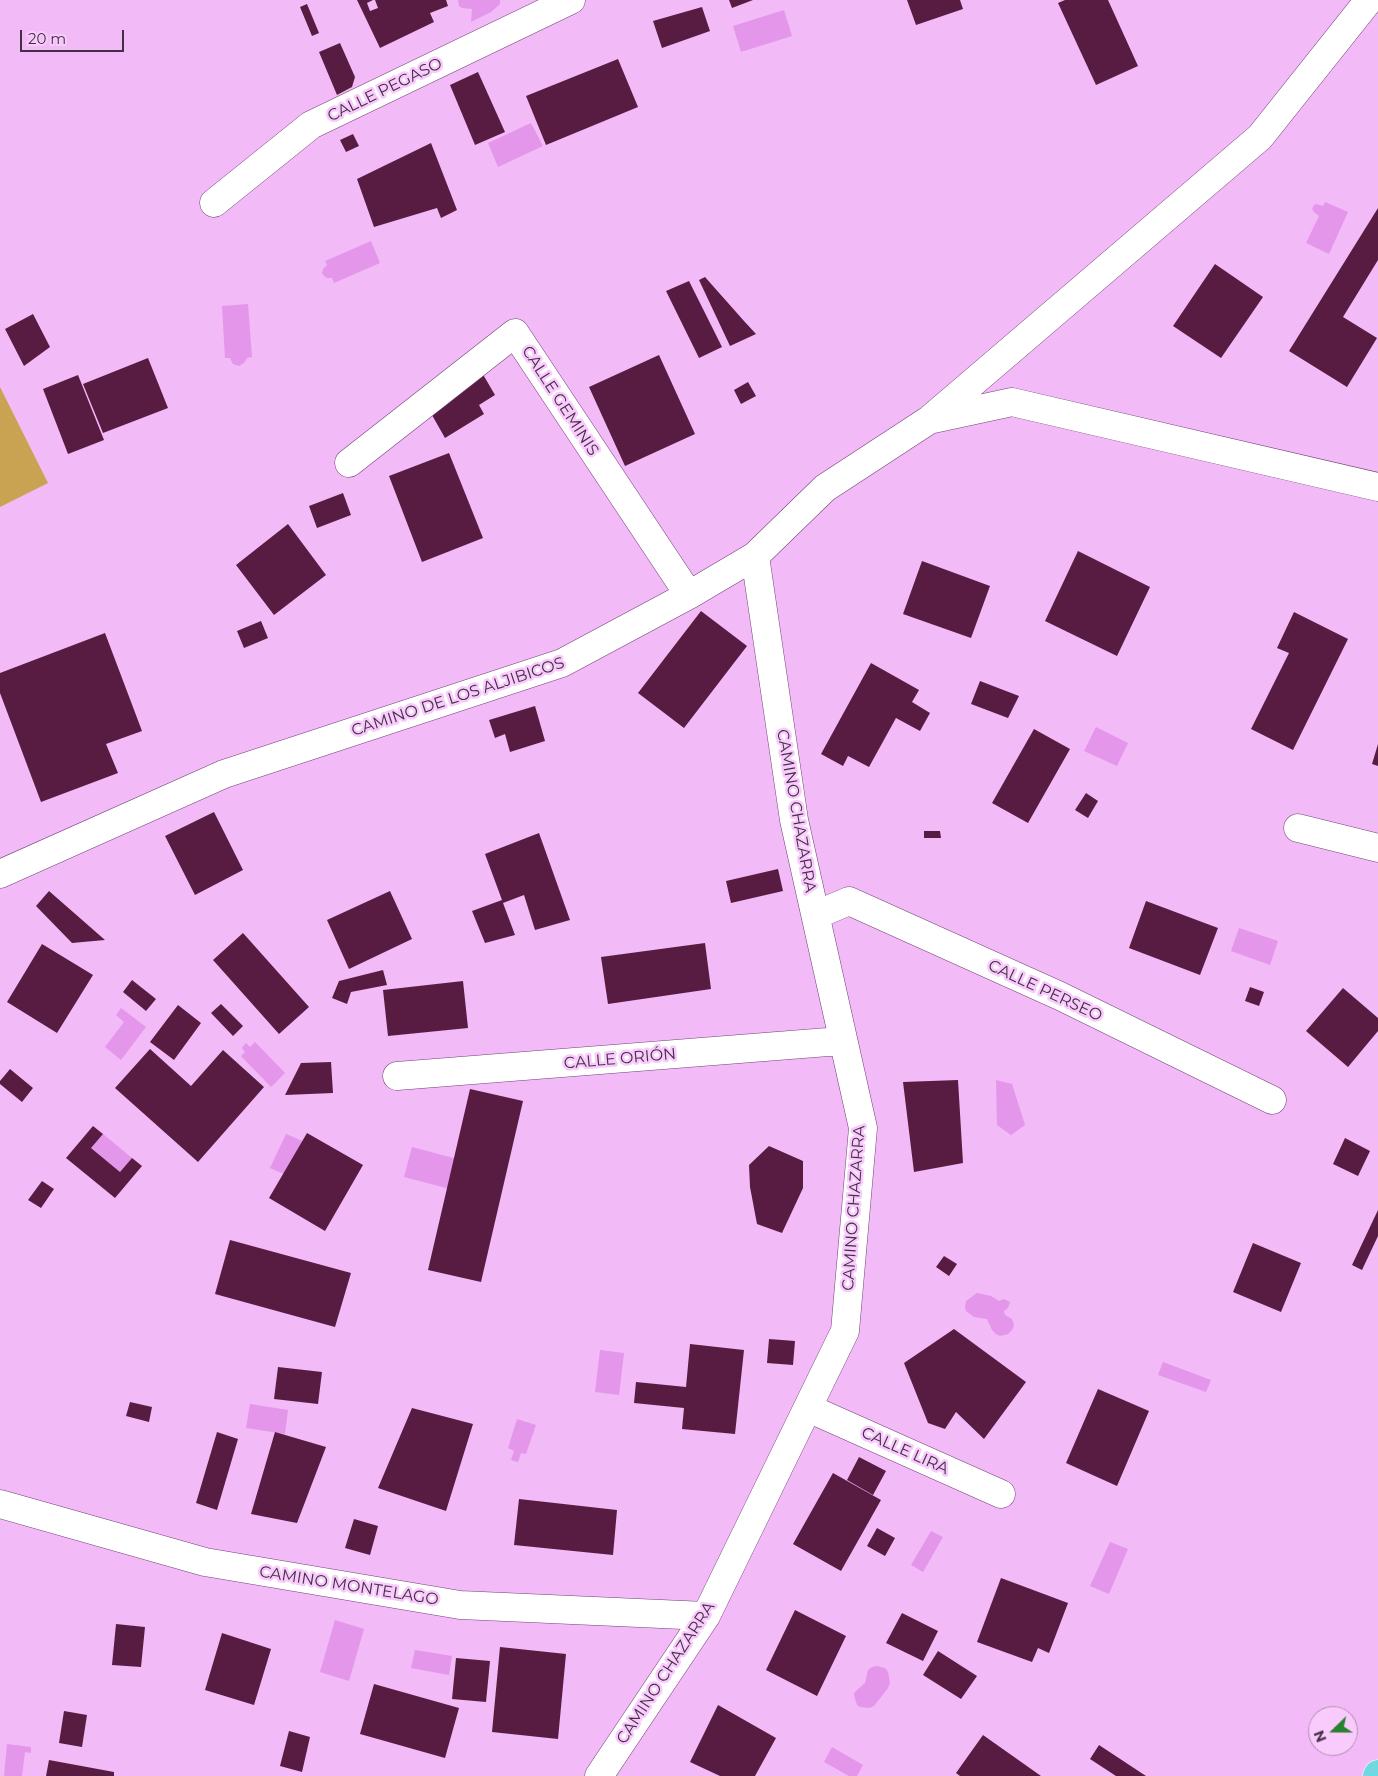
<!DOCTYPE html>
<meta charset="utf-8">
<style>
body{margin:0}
#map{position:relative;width:1378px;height:1776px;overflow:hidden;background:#f2baf6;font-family:Montserrat,sans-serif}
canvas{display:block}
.north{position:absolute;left:1308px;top:1706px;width:50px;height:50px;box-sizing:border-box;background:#f9cbfc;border:1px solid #b18cb3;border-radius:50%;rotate:248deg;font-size:14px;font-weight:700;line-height:20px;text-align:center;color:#442e46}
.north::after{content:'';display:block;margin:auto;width:18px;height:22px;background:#29812f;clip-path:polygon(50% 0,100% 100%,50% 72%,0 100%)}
.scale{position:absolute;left:20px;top:30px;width:104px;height:22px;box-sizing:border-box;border:2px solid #442e46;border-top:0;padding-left:6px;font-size:15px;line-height:18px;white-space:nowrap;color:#442e46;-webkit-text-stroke:4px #f9cbfc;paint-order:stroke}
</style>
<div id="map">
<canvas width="1378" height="1776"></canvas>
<div class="north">N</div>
<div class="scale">20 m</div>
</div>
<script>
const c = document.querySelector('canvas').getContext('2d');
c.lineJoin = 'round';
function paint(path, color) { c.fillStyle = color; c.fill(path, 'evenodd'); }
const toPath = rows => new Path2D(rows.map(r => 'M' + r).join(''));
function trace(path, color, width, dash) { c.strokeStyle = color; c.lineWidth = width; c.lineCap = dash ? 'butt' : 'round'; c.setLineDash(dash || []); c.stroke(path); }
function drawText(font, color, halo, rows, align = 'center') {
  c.font = font + ' Montserrat,sans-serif'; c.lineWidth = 5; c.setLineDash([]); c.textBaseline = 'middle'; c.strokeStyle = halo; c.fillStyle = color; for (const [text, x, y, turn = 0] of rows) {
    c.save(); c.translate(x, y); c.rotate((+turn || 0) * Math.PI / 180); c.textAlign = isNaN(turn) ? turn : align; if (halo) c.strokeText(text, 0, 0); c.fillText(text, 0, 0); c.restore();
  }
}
paint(toPath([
 [0,387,48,483,0,507]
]), '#c9a352');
paint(toPath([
 [458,0,500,0,500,4,491,12,471,22,472,9,462,8,459,6],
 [784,10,792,36,741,52,733,26],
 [531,123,543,146,498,167,488,143],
 [1325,202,1348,212,1329,254,1306,243,1319,216,1314,212,1312,209,1314,205,1316,204,1323,206],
 [371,241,380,263,334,283,332,278,327,278,324,276,322,273,323,269,327,265,325,261],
 [248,304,252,357,247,358,244,363,239,366,233,364,230,358,225,358,222,306],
 [1096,727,1128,743,1117,766,1084,751],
 [1239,928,1278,941,1270,965,1231,951],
 [121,1008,146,1027,121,1060,105,1047,124,1022,116,1015],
 [255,1042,285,1073,271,1087,241,1056,245,1052,242,1048,246,1043,250,1047],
 [996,1080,1012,1084,1025,1125,1011,1135,997,1125],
 [103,1134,132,1158,120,1172,91,1148],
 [286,1134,307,1143,291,1177,270,1168],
 [412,1147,461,1160,454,1190,404,1177],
 [977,1293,991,1296,999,1301,1004,1299,1010,1302,1008,1308,1004,1311,1005,1315,1012,1319,1014,1325,1012,1330,1008,1334,1000,1336,996,1334,992,1330,987,1319,974,1317,966,1311,965,1307,966,1301],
 [600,1350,624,1353,619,1395,595,1392],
 [1163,1362,1211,1380,1206,1392,1158,1375],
 [250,1404,288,1410,285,1434,246,1428],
 [517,1419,536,1425,526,1454,521,1453,518,1462,511,1460,514,1451,508,1448],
 [931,1531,943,1537,923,1572,911,1565],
 [1110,1542,1128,1549,1109,1594,1090,1586],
 [335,1620,364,1629,349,1681,320,1672],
 [415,1650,452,1656,449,1675,411,1668],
 [877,1666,885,1668,888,1672,890,1683,888,1688,874,1706,869,1708,860,1707,857,1705,854,1695,855,1692,865,1683,868,1670,872,1667],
 [7,1744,31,1747,31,1753,25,1752,22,1776,4,1776],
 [832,1747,863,1765,857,1776,849,1776,824,1762]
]), '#e496ea');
paint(toPath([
 [357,0,373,0,367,3,370,11,378,8,375,0,446,0,448,6,430,13,434,22,380,48],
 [729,0,753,0,732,8],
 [907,0,960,0,963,9,916,25],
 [1065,0,1108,0,1138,66,1096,85,1058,3],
 [307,4,319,33,312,36,300,7],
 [702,7,710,31,662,48,653,21],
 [340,43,355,77,352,87,337,95,319,52],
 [618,59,638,107,546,145,526,96],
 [478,72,505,132,475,145,450,85],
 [353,134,359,146,346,152,340,140],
 [431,143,457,210,441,218,437,208,374,227,357,179],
 [1378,208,1378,260,1343,317,1377,338,1347,387,1289,351],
 [1215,264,1263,297,1221,358,1173,326],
 [705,277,744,321,756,334,730,346,699,280],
 [689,281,722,347,699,358,666,291],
 [33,314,50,347,24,366,5,329],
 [659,355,695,434,625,466,589,387],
 [148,358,168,408,103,433,83,384],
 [481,371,495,395,479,405,484,414,445,438,428,408],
 [78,375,104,440,68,454,43,389],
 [748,382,756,396,741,404,734,390],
 [449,453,483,538,422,562,389,476],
 [343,493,351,515,317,528,309,506],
 [288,524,326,575,274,615,236,565],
 [1078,551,1150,587,1117,656,1045,621],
 [922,561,990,586,971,638,903,614],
 [701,611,747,646,684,728,638,693],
 [1294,612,1348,639,1293,750,1251,729,1289,653,1277,648],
 [261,621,268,638,244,648,237,631],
 [105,633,142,731,106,744,118,773,41,802,0,693,0,673],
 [871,663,919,690,912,702,930,713,920,731,896,718,869,767,848,756,843,766,821,754],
 [980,681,1019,696,1008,718,971,704],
 [535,706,545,741,510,752,505,734,495,738,489,720],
 [1034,729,1070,749,1028,823,992,803],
 [1378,744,1378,766,1372,764],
 [1086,793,1098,801,1088,818,1075,810],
 [214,812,243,870,195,895,165,836],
 [924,831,940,831,941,838,924,838],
 [539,833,570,920,535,930,524,895,503,903,515,935,485,943,472,911,502,900,485,854],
 [778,869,783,891,731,903,726,881],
 [49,891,105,940,72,943,36,906],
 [390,891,412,939,349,969,327,920],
 [1146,901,1218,928,1200,975,1129,948],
 [243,933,309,1007,279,1034,213,960],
 [705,943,711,989,608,1004,601,957],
 [42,944,93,975,57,1033,7,1002],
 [383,970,387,985,351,992,347,1004,332,998,339,981],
 [132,980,156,999,146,1011,123,992],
 [463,981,468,1028,388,1036,383,990],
 [1250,987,1264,992,1259,1006,1245,1001],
 [1343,988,1378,1018,1378,1031,1348,1067,1306,1031],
 [221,1004,243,1026,233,1036,211,1013],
 [178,1005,201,1023,174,1060,150,1042],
 [150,1049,191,1086,223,1050,264,1087,198,1162,115,1088],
 [331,1062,333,1093,285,1095,301,1063],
 [10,1069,33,1088,22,1102,0,1084,0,1081],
 [958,1080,963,1163,914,1172,903,1082],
 [470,1089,523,1101,481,1282,428,1270],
 [93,1126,103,1134,91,1148,120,1172,132,1158,142,1166,115,1198,66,1158],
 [307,1133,363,1165,325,1231,269,1198],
 [1345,1138,1370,1151,1358,1176,1333,1164],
 [769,1146,803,1161,803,1188,782,1233,757,1224,750,1187,749,1165],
 [42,1181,54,1189,41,1208,28,1200],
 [1378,1210,1378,1236,1362,1270,1352,1265],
 [230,1240,351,1273,335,1327,215,1294],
 [1253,1243,1301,1263,1281,1312,1233,1292],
 [944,1256,957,1264,949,1276,936,1267],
 [954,1329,1026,1382,984,1439,956,1412,945,1429,928,1423,904,1363],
 [769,1339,795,1341,793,1365,767,1363],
 [690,1344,744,1350,735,1434,682,1429,684,1408,634,1403,636,1382,686,1387],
 [278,1367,322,1372,318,1404,274,1399],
 [1098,1389,1149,1411,1117,1486,1066,1463],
 [130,1402,152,1407,149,1422,126,1416],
 [412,1408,473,1424,446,1511,378,1488],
 [217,1432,238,1439,217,1510,196,1503],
 [275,1432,326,1447,297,1523,251,1514],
 [859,1457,886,1471,873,1495,847,1480],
 [833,1473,881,1500,841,1571,793,1544],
 [519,1499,617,1510,613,1555,514,1545],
 [354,1519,378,1526,370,1555,345,1548],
 [877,1528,895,1538,885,1556,867,1546],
 [1001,1578,1068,1603,1049,1653,1038,1648,1032,1662,977,1642],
 [795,1610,846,1636,817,1696,766,1670],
 [902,1613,938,1631,923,1661,886,1643],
 [116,1624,145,1627,141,1667,112,1665],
 [222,1633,271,1649,254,1705,205,1690],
 [500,1647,566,1654,558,1739,492,1732],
 [938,1651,977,1676,961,1699,923,1675],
 [456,1658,490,1661,486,1702,452,1699],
 [374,1684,459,1708,445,1758,360,1734],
 [718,1705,776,1738,755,1776,720,1776,690,1762],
 [64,1711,87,1715,82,1747,59,1743],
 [289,1731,310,1737,302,1772,280,1766],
 [983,1735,1041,1776,960,1776,956,1773],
 [1099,1745,1146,1776,1116,1776,1090,1759],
 [49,1760,114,1772,114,1776,46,1776]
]), '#581c43');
const minor = toPath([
 [214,203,311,125,571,0],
 [933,419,1012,402,1378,487],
 [349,463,515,333,689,595],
 [1298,828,1378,848],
 [0,874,224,774,562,663,689,595,755,556,825,488,929,420,1260,137,1369,0],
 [816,915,849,901,1060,996,1272,1100],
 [397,1076,828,1042,843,1042],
 [808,1408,1001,1494],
 [0,1504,205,1562,460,1605,706,1616],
 [599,1776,706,1616,845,1331,863,1128,794,820,755,556]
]);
const major = toPath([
 [1377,1776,1378,1774]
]);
trace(minor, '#724277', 29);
trace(major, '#fff', 29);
trace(minor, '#fff', 28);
trace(major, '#70d8e0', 28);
drawText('16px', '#442e46', '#f9cbfc', [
 ["CALLE PEGASO",385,90,-26],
 ["CALLE GEMINIS",560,401,57],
 ["CAMINO DE LOS ALJIBICOS",458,697,-18],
 ["CAMINO CHAZARRA",796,811,80],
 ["CALLE PERSEO",1045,991,25],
 ["CALLE ORIÓN",620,1059,-5],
 ["CAMINO CHAZARRA",854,1208,-86],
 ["CALLE LIRA",905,1451,24],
 ["CAMINO MONTELAGO",349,1586,9],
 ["CAMINO CHAZARRA",666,1673,-57]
]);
</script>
